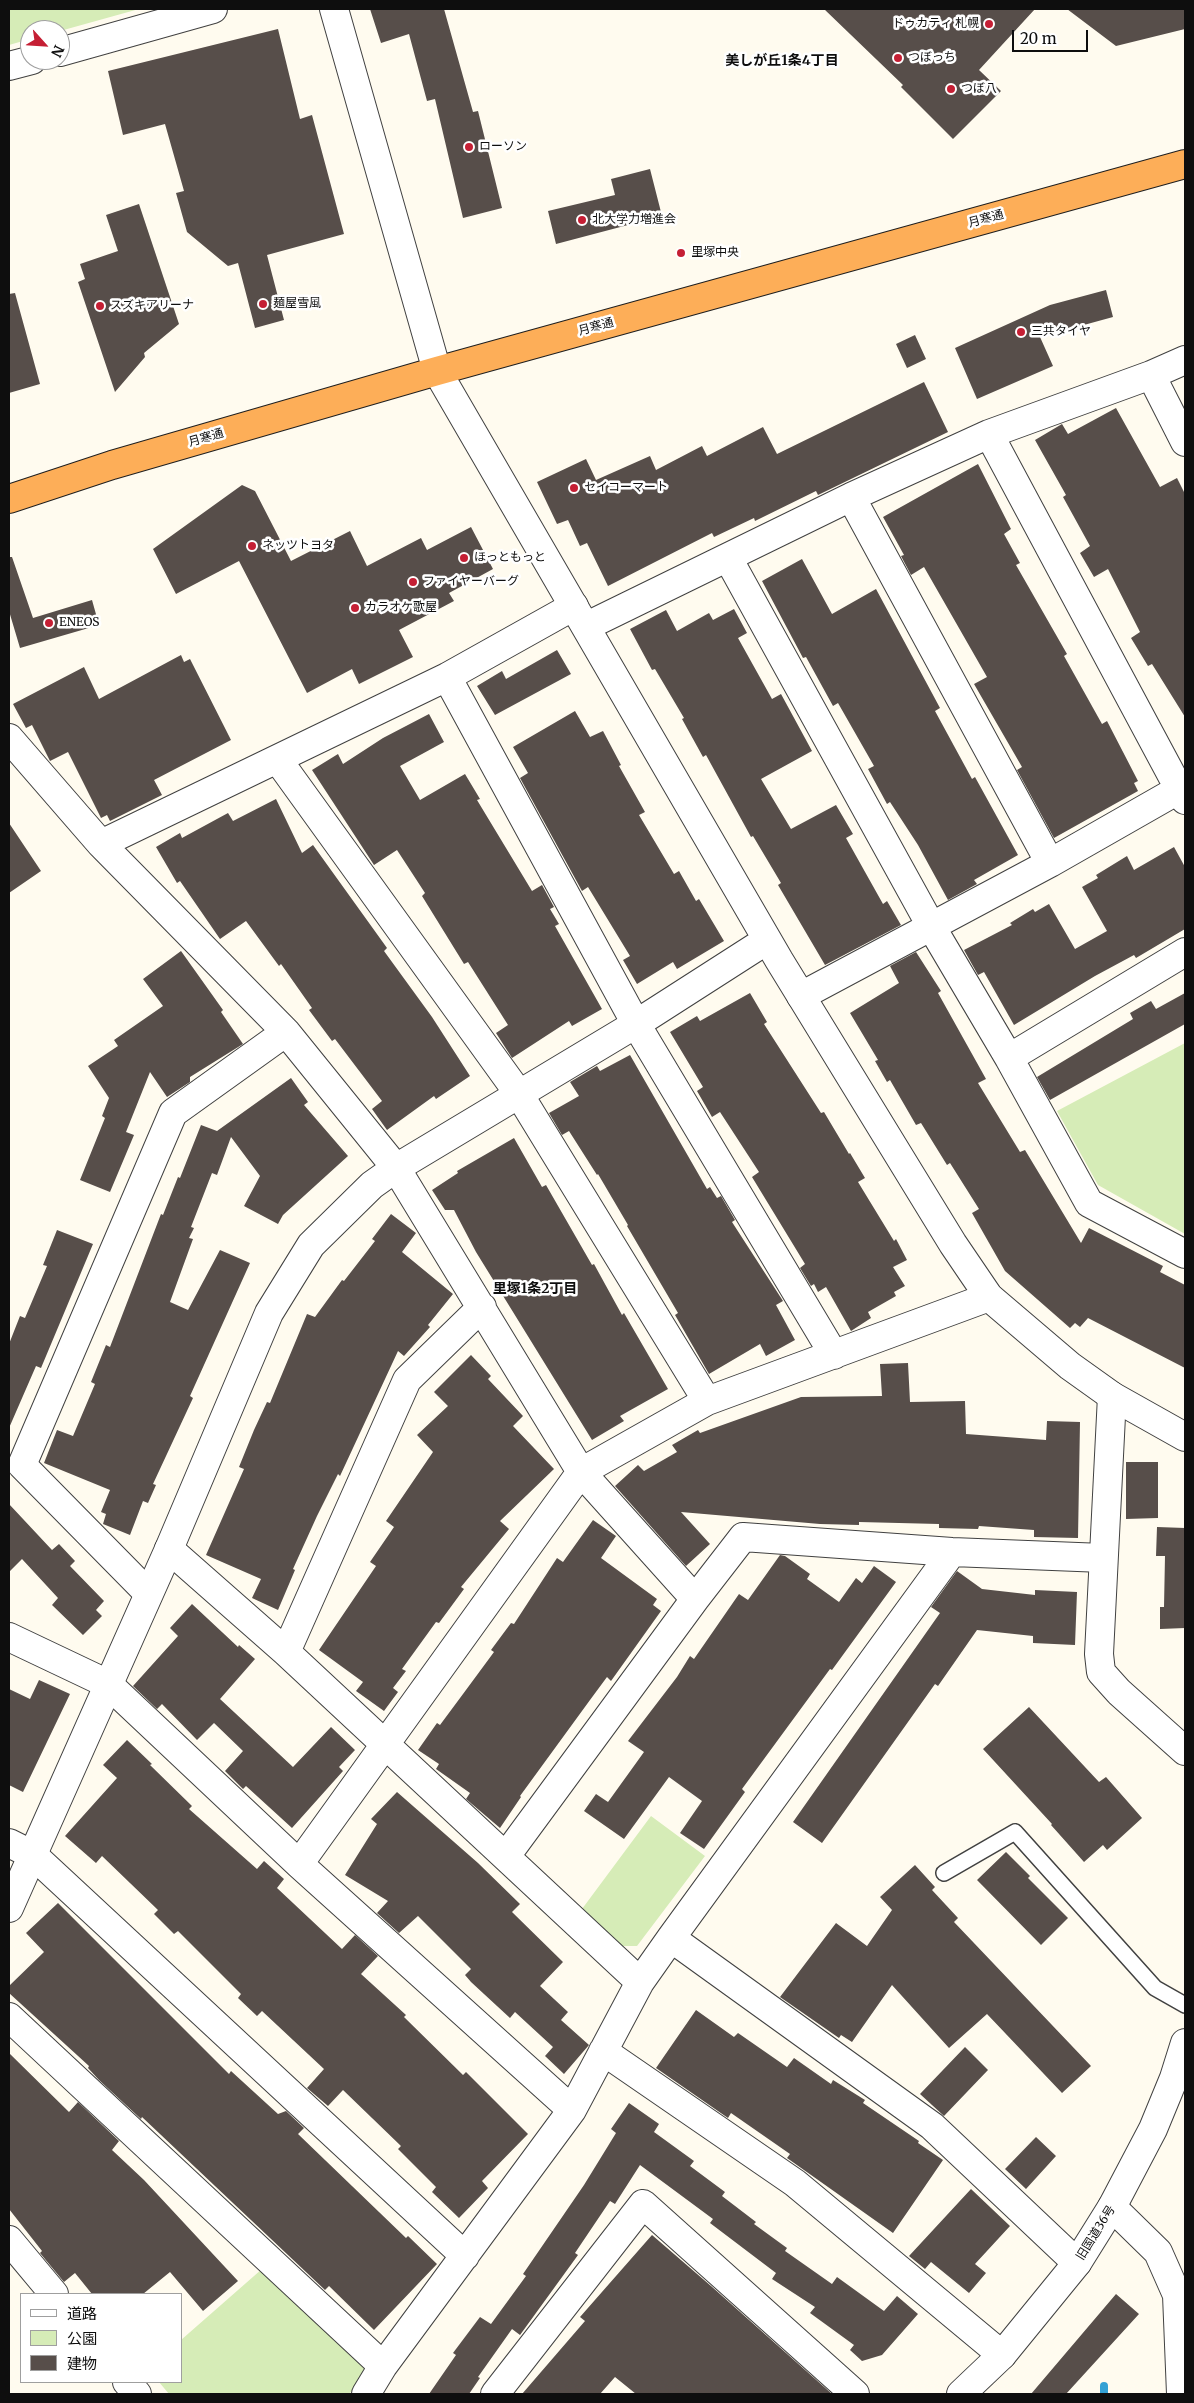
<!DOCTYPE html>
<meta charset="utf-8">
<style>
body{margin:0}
#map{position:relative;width:1194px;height:2403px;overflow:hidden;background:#fffbef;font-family:Merriweather,"Noto Sans JP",serif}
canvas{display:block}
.frame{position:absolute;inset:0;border:10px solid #0e0e0e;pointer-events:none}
.legend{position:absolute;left:20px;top:2293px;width:162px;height:90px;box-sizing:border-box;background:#fff;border:1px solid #9f9f9f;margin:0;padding:6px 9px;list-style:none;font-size:15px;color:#0e0e0e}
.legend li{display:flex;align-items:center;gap:10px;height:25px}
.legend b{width:25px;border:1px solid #9f9f9f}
.north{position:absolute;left:20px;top:20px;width:50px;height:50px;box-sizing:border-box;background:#fff;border:1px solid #9f9f9f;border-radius:50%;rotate:116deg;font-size:14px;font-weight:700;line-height:20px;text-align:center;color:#0e0e0e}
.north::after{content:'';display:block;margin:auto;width:18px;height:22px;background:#c51f34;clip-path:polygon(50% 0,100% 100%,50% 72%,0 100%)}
.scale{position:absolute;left:1012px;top:30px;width:76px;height:22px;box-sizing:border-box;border:2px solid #0e0e0e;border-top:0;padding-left:6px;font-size:15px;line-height:18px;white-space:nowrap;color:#0e0e0e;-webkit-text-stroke:4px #fff;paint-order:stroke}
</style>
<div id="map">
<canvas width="1194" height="2403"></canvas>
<div class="frame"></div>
<ul class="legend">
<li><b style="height:6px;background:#fff"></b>道路</li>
<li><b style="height:14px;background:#d6ecb7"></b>公園</li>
<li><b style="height:14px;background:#574e4a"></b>建物</li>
</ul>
<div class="north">N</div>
<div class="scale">20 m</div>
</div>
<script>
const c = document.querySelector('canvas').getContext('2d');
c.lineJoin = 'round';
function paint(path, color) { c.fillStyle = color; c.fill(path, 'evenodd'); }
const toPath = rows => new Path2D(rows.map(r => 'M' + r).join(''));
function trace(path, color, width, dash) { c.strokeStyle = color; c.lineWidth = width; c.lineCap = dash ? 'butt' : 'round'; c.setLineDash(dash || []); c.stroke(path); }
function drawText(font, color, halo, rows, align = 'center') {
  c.font = font + ' Merriweather,"Noto Sans JP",serif'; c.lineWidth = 5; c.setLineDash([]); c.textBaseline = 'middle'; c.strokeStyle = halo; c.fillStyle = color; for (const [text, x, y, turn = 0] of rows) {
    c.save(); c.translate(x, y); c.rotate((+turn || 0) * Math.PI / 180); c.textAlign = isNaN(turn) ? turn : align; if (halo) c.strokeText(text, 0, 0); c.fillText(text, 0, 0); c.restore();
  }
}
paint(toPath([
 [9,9,139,9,60,31,30,30,30,39,9,45],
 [1185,1043,1185,1234,1098,1185,1057,1111],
 [651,1816,705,1856,637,1946,619,1946,582,1909],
 [262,2269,366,2362,367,2374,349,2394,169,2394,159,2382,181,2382,181,2340]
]), '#d6ecb7');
trace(toPath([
 [1104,2394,1104,2386]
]), '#34a1d4', 8);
paint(toPath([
 [370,9,444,9,473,112,478,111,502,208,463,218,435,99,427,101,409,34,381,43],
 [824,9,1035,9,979,70,1001,91,953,139,901,87,903,85],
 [1067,9,1185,9,1185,29,1116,46],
 [278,29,300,119,312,115,344,234,267,255,284,320,255,328,238,263,228,266,187,232,176,193,184,191,165,124,123,135,108,71],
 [650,169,662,216,556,244,548,211,615,195,611,179],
 [139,204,179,324,144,353,145,357,115,392,78,282,85,279,80,264,118,251,106,215],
 [1106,290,1113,317,1040,337,1053,366,977,399,955,348,1050,305],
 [15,293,40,384,9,393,9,294],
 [915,335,926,359,907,368,896,344],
 [924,382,948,432,818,495,816,491,755,521,754,518,714,537,712,533,608,586,587,543,580,546,568,520,557,524,537,482,586,459,596,480,650,456,656,470,702,446,707,456,763,427,777,454],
 [1116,408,1160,487,1177,478,1185,494,1185,717,1152,664,1148,666,1131,638,1140,632,1108,569,1094,577,1080,553,1090,546,1063,497,1066,495,1035,440,1062,424,1068,434],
 [978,464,1011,529,1004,534,1020,563,1016,565,1067,654,1064,656,1102,724,1107,721,1138,781,1134,783,1138,791,1054,838,1017,770,1022,767,974,684,987,677,924,567,911,575,901,556,904,555,883,517],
 [242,485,255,491,291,561,350,531,367,566,421,538,427,550,471,527,493,569,449,593,454,601,399,630,413,657,359,684,352,669,307,693,239,561,176,594,153,549],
 [9,557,12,557,33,618,92,600,99,625,20,648,9,611],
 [802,559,832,614,876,589,940,708,935,711,972,779,975,777,1018,855,974,880,977,884,948,900,918,845,890,802,887,804,868,769,874,766,838,703,833,706,806,657,803,658,762,581],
 [734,609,747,633,738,638,772,699,781,694,812,751,761,779,791,829,836,805,853,834,846,838,883,904,887,901,901,925,825,965,778,885,781,883,753,836,751,837,706,755,703,757,682,719,684,718,655,669,652,670,630,629,666,610,677,631,709,613,713,620],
 [557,650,571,674,495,715,477,686,502,671,506,679],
 [181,655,184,662,190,659,231,740,154,780,162,795,110,821,107,815,101,818,68,752,50,761,32,725,26,728,13,704,84,667,99,699],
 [575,711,590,737,603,731,621,765,619,766,645,812,639,815,674,874,679,871,696,901,699,899,724,941,677,969,673,962,637,984,623,960,630,956,588,887,582,891,520,778,528,773,513,747],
 [429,714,444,742,400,766,420,800,465,774,480,799,477,800,532,891,542,885,554,907,550,909,559,924,555,926,602,1009,572,1026,569,1021,512,1058,496,1033,508,1025,468,962,464,964,422,896,425,893,397,850,374,865,312,770,338,754,343,764,383,738],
 [276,799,302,853,313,845,387,948,384,951,432,1017,470,1076,436,1099,434,1096,387,1130,372,1109,382,1101,335,1039,332,1041,309,1010,312,1008,281,964,279,966,246,921,220,939,180,881,177,883,156,847,180,833,182,838,228,813,233,821],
 [9,823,41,871,9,893],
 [1174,847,1185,867,1185,929,1136,958,1134,955,1095,976,1014,1025,984,972,978,975,964,950,1012,925,1010,923,1033,909,1035,912,1049,904,1075,949,1107,931,1082,887,1098,878,1096,875,1127,856,1134,870],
 [181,951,223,1010,221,1012,243,1044,190,1077,190,1082,167,1097,150,1072,126,1132,134,1135,110,1192,80,1180,105,1118,102,1116,109,1098,88,1066,118,1046,114,1040,163,1006,143,979],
 [916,952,941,991,938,993,986,1079,978,1083,1020,1152,1025,1150,1081,1243,1089,1228,1163,1266,1160,1272,1185,1285,1185,1368,1088,1318,1080,1327,1075,1323,1070,1328,1005,1271,972,1213,979,1209,950,1163,947,1165,921,1123,916,1125,890,1080,887,1082,875,1061,878,1060,850,1013,899,983,890,966],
 [750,993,767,1022,764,1024,821,1113,824,1112,849,1154,850,1153,865,1178,858,1182,894,1241,896,1239,907,1260,893,1267,905,1286,894,1292,896,1296,868,1312,871,1318,851,1331,826,1287,818,1292,814,1284,811,1286,800,1268,805,1264,752,1177,759,1172,720,1112,712,1117,697,1091,703,1087,670,1032,697,1016,700,1021],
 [1185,993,1185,1024,1050,1100,1037,1077,1133,1019,1130,1013,1151,1001,1156,1009],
 [630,1055,707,1189,710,1187,717,1198,721,1196,735,1220,732,1222,783,1301,776,1305,795,1340,766,1356,760,1344,709,1374,675,1315,678,1313,627,1226,628,1225,598,1174,597,1175,569,1131,562,1135,549,1113,579,1096,570,1082,597,1066,600,1071],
 [291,1078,308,1102,304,1105,348,1156,283,1215,278,1224,244,1206,260,1176,231,1137,217,1175,212,1173,191,1227,194,1228,189,1238,193,1239,170,1302,188,1310,220,1250,250,1263,190,1396,193,1398,153,1484,156,1485,148,1503,143,1501,130,1535,103,1524,106,1514,101,1512,110,1490,44,1463,57,1430,73,1436,95,1384,91,1382,106,1345,110,1347,161,1214,163,1215,178,1177,180,1178,201,1125,217,1131],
 [514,1138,542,1187,546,1185,592,1265,594,1264,622,1315,624,1313,668,1389,620,1416,624,1421,592,1440,476,1252,454,1210,445,1210,432,1190,458,1173,457,1171],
 [391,1214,416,1233,402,1252,453,1294,428,1325,430,1327,404,1356,398,1351,340,1476,338,1474,317,1516,293,1569,295,1570,278,1610,252,1598,261,1579,206,1555,244,1469,239,1467,254,1430,267,1402,270,1403,307,1314,315,1317,342,1280,344,1281,375,1241,372,1239],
 [57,1230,93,1244,41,1368,36,1366,9,1428,9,1344,20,1316,25,1318,47,1266,43,1265],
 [471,1355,491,1376,488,1379,523,1416,513,1426,554,1469,500,1521,509,1529,461,1587,464,1589,439,1623,436,1622,402,1669,406,1671,393,1688,398,1692,384,1711,356,1691,363,1682,319,1650,376,1566,370,1562,394,1527,386,1521,433,1452,417,1435,448,1406,434,1392],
 [908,1363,910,1402,965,1401,966,1434,1046,1440,1047,1421,1080,1422,1078,1538,1034,1537,1034,1530,979,1526,978,1529,939,1528,939,1524,859,1522,859,1525,820,1524,681,1512,710,1544,686,1566,615,1486,638,1465,644,1471,677,1452,672,1445,698,1430,700,1433,801,1397,882,1396,880,1364],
 [1126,1462,1158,1462,1158,1518,1126,1519],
 [9,1504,52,1550,59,1544,75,1561,70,1566,104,1601,96,1610,102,1616,83,1635,52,1605,58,1598,22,1559,9,1572],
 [593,1520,616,1536,601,1558,657,1599,653,1605,661,1611,611,1681,607,1677,590,1700,520,1796,521,1797,500,1828,466,1799,470,1793,436,1769,439,1764,418,1750,437,1723,440,1725,463,1694,494,1652,491,1650,511,1623,514,1624,557,1558,563,1562],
 [1157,1527,1185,1528,1185,1628,1160,1629,1160,1607,1164,1607,1165,1556,1156,1556],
 [780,1555,785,1556,810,1574,807,1579,839,1602,856,1578,862,1583,874,1566,896,1582,832,1670,830,1669,742,1789,745,1792,704,1849,680,1833,702,1801,669,1777,624,1839,584,1811,596,1794,608,1802,644,1752,628,1741,677,1677,690,1656,694,1659,739,1594,748,1600],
 [957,1571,982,1589,1035,1595,1035,1590,1077,1592,1075,1645,1033,1643,1033,1636,977,1630,938,1686,935,1684,822,1843,793,1822,940,1613,931,1607],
 [192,1604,238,1647,239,1645,255,1659,220,1699,293,1767,331,1727,355,1750,339,1767,343,1771,292,1828,246,1786,243,1789,225,1771,243,1751,214,1723,197,1740,162,1704,157,1709,133,1686,178,1636,170,1628],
 [39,1680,70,1694,23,1792,9,1785,9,1689,30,1699],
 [1029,1707,1099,1782,1106,1777,1142,1818,1107,1850,1103,1845,1084,1862,1051,1825,1052,1824,983,1749],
 [127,1740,152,1764,150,1765,192,1806,189,1809,257,1869,264,1861,284,1879,277,1888,342,1949,355,1935,378,1956,361,1974,406,2015,404,2017,463,2075,466,2072,528,2134,482,2181,488,2188,459,2218,432,2192,436,2187,398,2149,401,2146,343,2090,328,2106,307,2088,324,2069,262,2011,257,2016,238,1998,241,1994,178,1931,174,1934,154,1914,158,1910,102,1856,96,1863,65,1836,117,1778,103,1765],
 [397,1792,478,1863,520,1904,512,1912,563,1962,540,1986,568,2012,561,2020,589,2045,564,2074,545,2056,553,2047,515,2012,510,2018,471,1982,465,1975,471,1969,418,1916,399,1933,377,1913,388,1901,345,1875,377,1824,371,1819],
 [1006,1852,1030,1876,1028,1878,1068,1918,1041,1945,977,1880],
 [915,1865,935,1887,932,1890,958,1918,954,1922,1091,2066,1062,2093,987,2014,949,2048,892,1985,852,2042,841,2035,839,2038,780,1997,836,1923,867,1946,892,1910,880,1897],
 [58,1903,229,2074,231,2071,278,2114,286,2111,304,2128,298,2134,406,2238,408,2236,437,2264,374,2330,329,2286,325,2290,142,2117,141,2119,99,2080,88,2068,89,2066,9,1993,9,1986,44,1952,26,1933],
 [696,2010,734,2037,738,2033,787,2067,794,2058,831,2084,833,2080,865,2100,863,2103,919,2141,918,2143,943,2160,893,2233,787,2158,790,2154,731,2113,728,2118,656,2068],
 [965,2047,988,2070,944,2116,920,2094],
 [9,2053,69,2112,78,2102,119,2141,112,2150,144,2180,238,2281,203,2311,170,2272,143,2294,92,2294,75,2273,64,2282,40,2253,42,2251,9,2209],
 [629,2103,659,2124,654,2132,694,2161,690,2166,725,2192,722,2196,756,2222,754,2224,787,2248,785,2251,832,2284,837,2277,884,2311,897,2296,918,2314,882,2355,862,2361,850,2350,854,2345,810,2313,815,2307,772,2279,776,2273,710,2223,713,2219,640,2165,615,2204,610,2201,575,2253,578,2255,520,2335,512,2329,478,2377,480,2378,469,2394,429,2394,456,2355,453,2353,480,2317,491,2324,526,2276,523,2274,584,2185,616,2133,611,2129],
 [1036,2137,1056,2156,1026,2189,1005,2169],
 [971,2189,1010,2226,975,2264,986,2273,969,2293,931,2262,925,2269,909,2256],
 [652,2235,711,2286,832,2394,636,2394,615,2377,600,2394,522,2394,585,2321,580,2317],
 [1116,2294,1139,2314,1066,2394,1031,2394]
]), '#574e4a');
const service = toPath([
 [944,1873,1015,1832,1155,1988,1185,2005]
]);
const minor = toPath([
 [60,52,213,9],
 [9,66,32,60],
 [1151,375,1185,442],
 [989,434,1185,800],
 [851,497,1050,863],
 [728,558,931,926,1009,1058,1089,1203,1185,1254],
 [587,626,851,497,989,434,1151,375,1185,360],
 [447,677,636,1024,834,1355],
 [9,738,101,844,286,1032,396,1168,581,1472,695,1599],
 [278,760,519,1094,707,1401],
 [101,844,447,677,574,606],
 [801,996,1050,863,1185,786],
 [1009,1058,1185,952],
 [1112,1396,1099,1654,1101,1672,1119,1692,1185,1751],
 [169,1549,286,1652,640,1982],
 [148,1593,22,1465,173,1113,286,1032],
 [9,1637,108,1684,299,1864,572,2110],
 [286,1652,407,1380,482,1307],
 [9,1843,33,1855,465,2256],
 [506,1856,695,1599,743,1537,952,1552,1103,1558],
 [299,1864,581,1472,707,1401,989,1297],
 [671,1938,932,2126,1077,2263],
 [9,2017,383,2366],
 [603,2051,795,2183,1002,2355],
 [1112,2207,1158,2252,1177,2295,1181,2394],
 [9,2240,54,2294],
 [127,2382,137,2394],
 [366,2394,383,2366,572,2110,640,1982,671,1938,952,1552],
 [495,2394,643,2204,855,2394]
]);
const tertiary = toPath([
 [334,9,437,371,779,960,953,1244,989,1297,1070,1366,1112,1396,1185,1437],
 [9,1908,169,1549,269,1313,311,1245,372,1185,396,1168,636,1024,767,940],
 [961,2394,1002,2355,1077,2263,1112,2207,1153,2129,1174,2078,1185,2043]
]);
const trunk = toPath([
 [9,499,112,465,437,371,1185,164]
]);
trace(service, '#414141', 18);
trace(minor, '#414141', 30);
trace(tertiary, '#414141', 30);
trace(trunk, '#1f1f1f', 30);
trace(service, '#fff', 15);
trace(minor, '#fff', 28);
trace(tertiary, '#fff', 28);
trace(trunk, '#fdae58', 28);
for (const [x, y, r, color] of [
 [989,24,5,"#c51f34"],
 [898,58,5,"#c51f34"],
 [951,89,5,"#c51f34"],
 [469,147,5,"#c51f34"],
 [582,220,5,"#c51f34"],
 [681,253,5,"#c51f34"],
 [263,304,5,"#c51f34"],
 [100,306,5,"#c51f34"],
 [1021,332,5,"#c51f34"],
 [574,488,5,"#c51f34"],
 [252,546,5,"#c51f34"],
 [464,558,5,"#c51f34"],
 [413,582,5,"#c51f34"],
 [355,608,5,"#c51f34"],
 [49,623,5,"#c51f34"]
]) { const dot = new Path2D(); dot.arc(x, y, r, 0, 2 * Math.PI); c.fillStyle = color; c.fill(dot); trace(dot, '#fff', 2); }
drawText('12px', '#0e0e0e', '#fff', [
 ["ドゥカティ 札幌",979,24,"right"],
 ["つぼっち",908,58],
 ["つぼ八",961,89],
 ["ローソン",479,147],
 ["北大学力増進会",592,220],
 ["里塚中央",691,253],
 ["麺屋雪風",273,304],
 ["スズキアリーナ",110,306],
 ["三共タイヤ",1031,332],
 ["セイコーマート",584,488],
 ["ネッツトヨタ",262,546],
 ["ほっともっと",474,558],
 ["ファイヤーバーグ",423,582],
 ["カラオケ歌屋",365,608],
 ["ENEOS",59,623]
], 'left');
drawText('12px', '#0e0e0e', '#fff', [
 ["月寒通",986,219,-15],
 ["月寒通",596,327,-15],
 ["月寒通",206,438,-16],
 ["旧国道36号",1096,2233,-58]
]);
drawText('bold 14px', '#0e0e0e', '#fff', [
 ["美しが丘1条4丁目",782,61],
 ["里塚1条2丁目",535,1289]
]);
</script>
